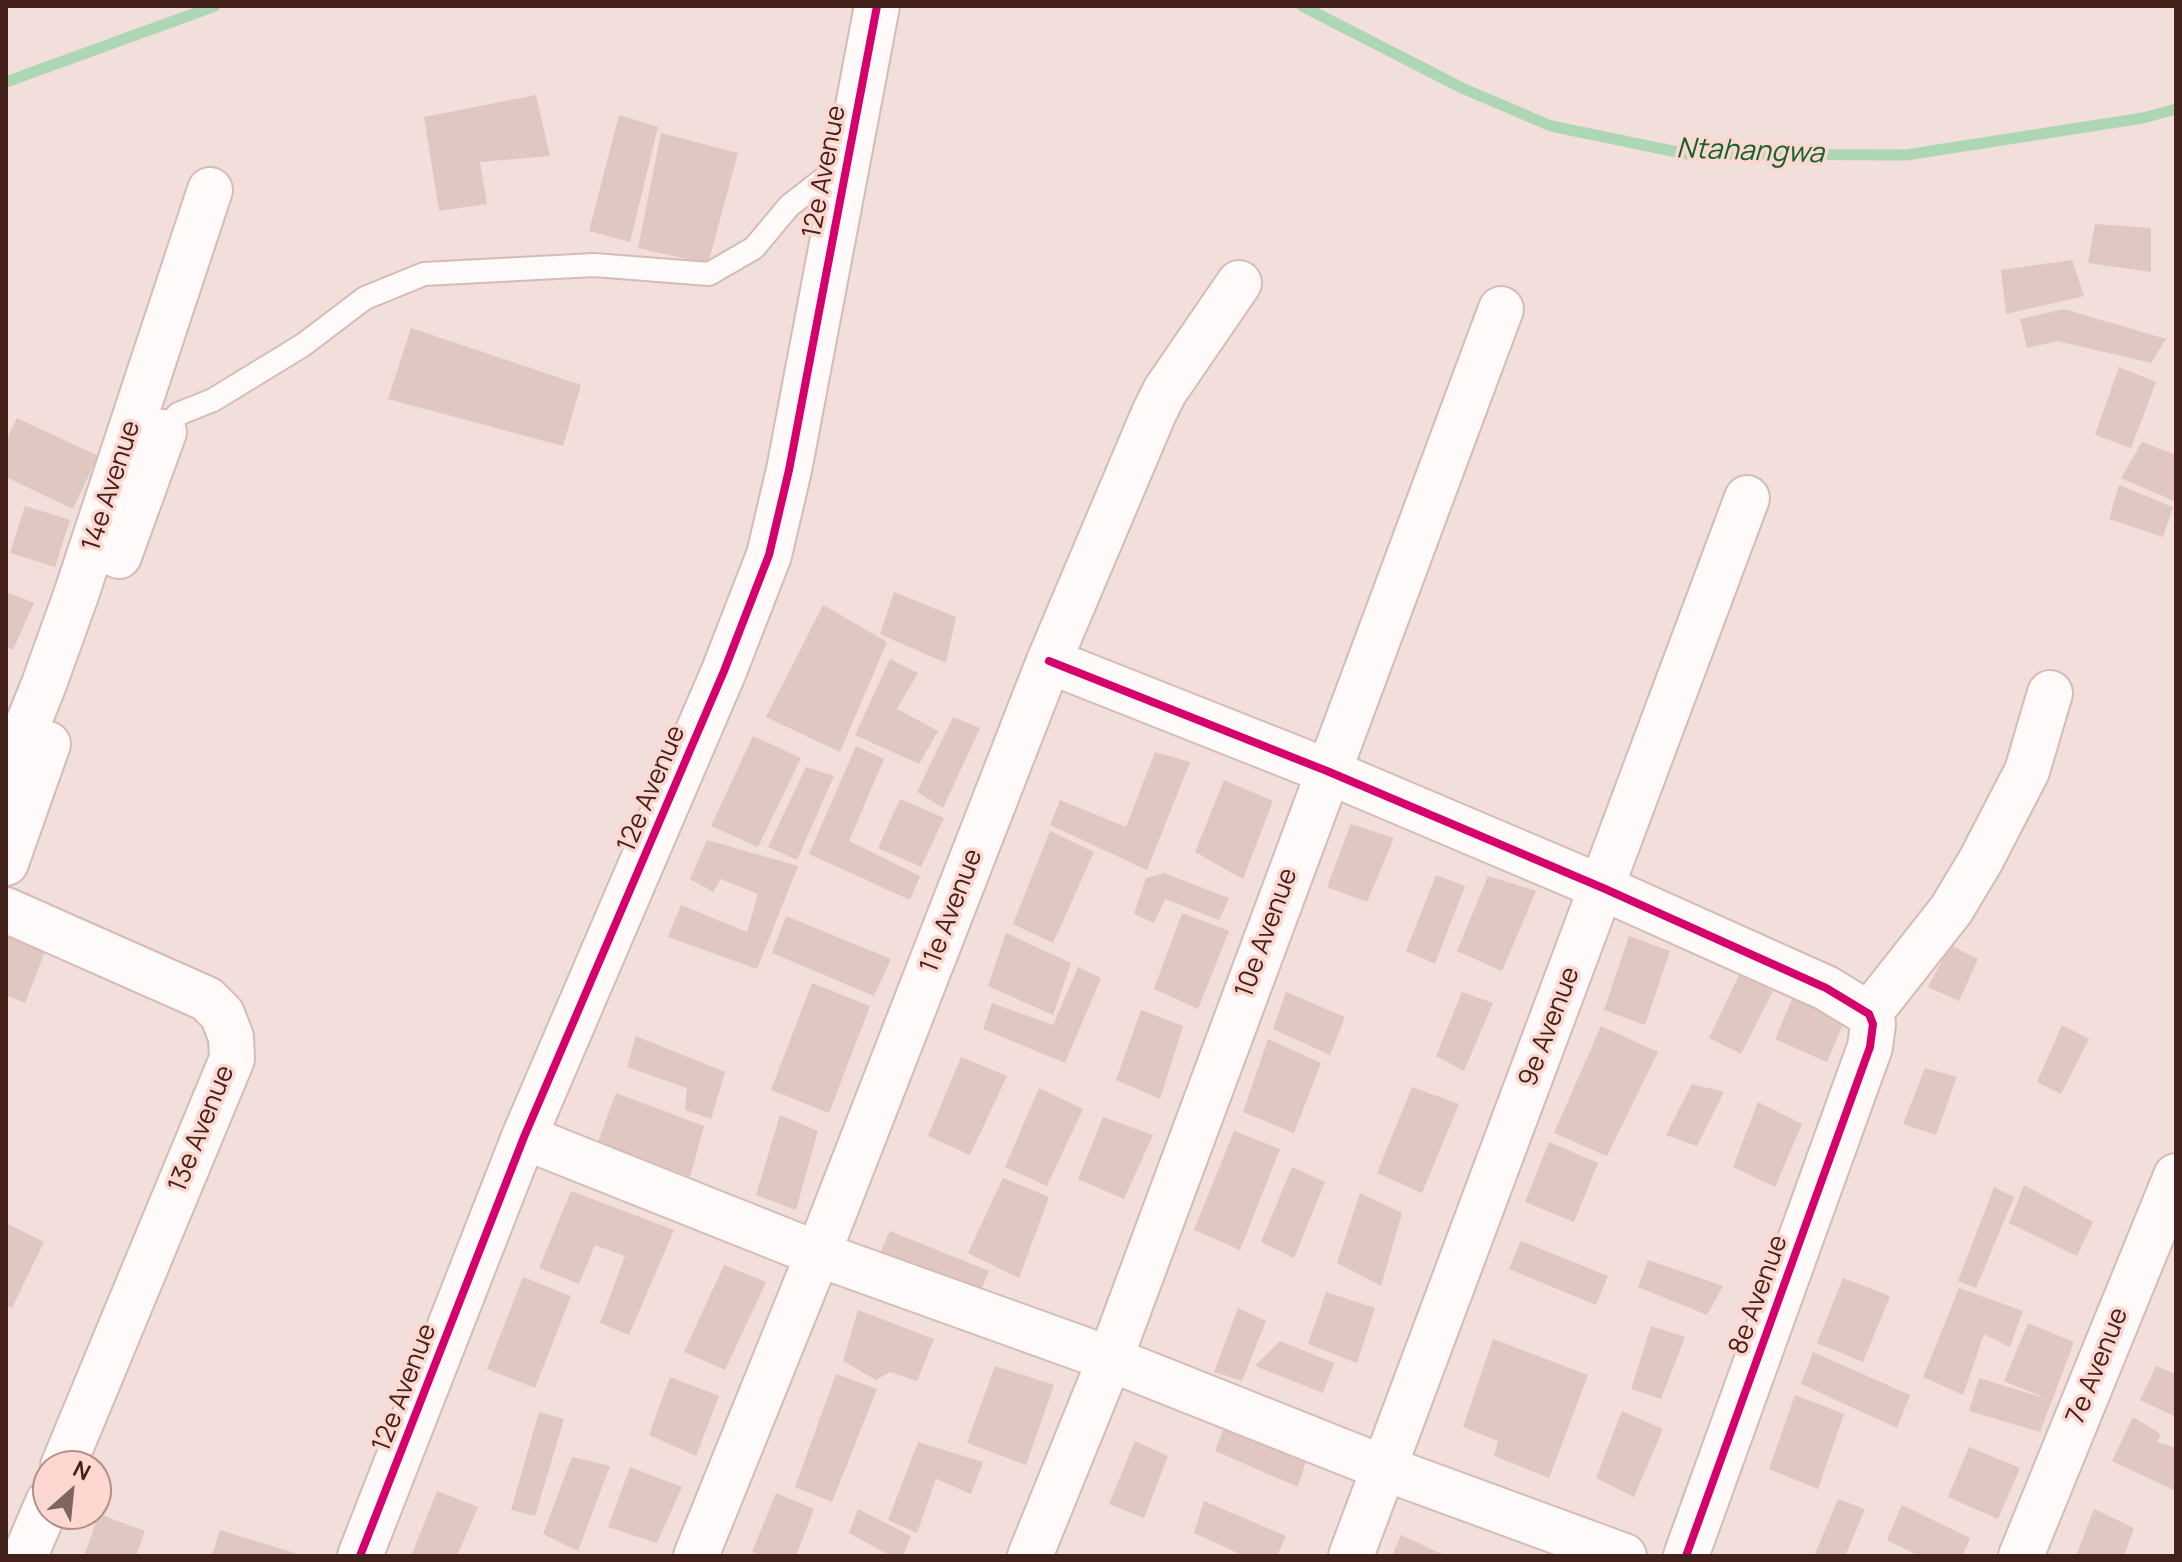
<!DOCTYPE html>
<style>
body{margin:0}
#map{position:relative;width:2182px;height:1562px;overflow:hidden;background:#f2deda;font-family:Manrope,sans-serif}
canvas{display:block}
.frame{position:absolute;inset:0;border:8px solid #44221b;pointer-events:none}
.north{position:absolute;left:32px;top:1450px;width:80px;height:80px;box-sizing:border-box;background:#fdd8d0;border:2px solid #b38f88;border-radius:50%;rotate:27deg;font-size:22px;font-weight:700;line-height:32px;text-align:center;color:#44221b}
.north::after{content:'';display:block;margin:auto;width:28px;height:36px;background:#81645e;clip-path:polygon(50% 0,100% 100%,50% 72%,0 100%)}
</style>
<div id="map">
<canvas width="2182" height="1562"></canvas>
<div class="frame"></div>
<div class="north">N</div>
</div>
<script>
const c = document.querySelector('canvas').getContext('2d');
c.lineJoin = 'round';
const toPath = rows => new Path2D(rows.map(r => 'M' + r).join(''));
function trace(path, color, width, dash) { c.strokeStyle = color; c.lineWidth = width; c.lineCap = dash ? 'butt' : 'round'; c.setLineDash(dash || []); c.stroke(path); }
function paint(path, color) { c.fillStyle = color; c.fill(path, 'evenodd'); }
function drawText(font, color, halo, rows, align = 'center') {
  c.font = font + ' Manrope,sans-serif'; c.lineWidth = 7; c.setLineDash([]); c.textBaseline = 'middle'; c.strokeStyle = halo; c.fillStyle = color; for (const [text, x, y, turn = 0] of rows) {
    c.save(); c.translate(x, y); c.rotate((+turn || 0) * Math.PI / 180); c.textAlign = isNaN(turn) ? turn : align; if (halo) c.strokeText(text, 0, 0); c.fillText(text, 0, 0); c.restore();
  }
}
trace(toPath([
 [1302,6,1462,88,1551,126,1687,154,1906,155,2143,118,2176,109],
 [6,82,215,6]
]), '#acd6b4', 11);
paint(toPath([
 [536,95,550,156,480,162,487,204,439,211,424,117],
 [619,115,658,127,630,242,589,231],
 [661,133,738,153,708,264,638,248],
 [2095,224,2151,228,2151,272,2088,263],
 [2072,260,2084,296,2006,314,2001,270],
 [2064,309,2166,339,2151,363,2058,341,2027,348,2020,319],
 [411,328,581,385,563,446,388,399],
 [2119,367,2156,382,2131,448,2095,435],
 [17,418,98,456,73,509,6,477,6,441],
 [2142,442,2176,455,2176,502,2121,478],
 [2119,485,2173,507,2163,537,2109,519],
 [25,506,70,520,55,567,10,553],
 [6,592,34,603,13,650,6,646],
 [894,592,956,617,946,663,880,634],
 [823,605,887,642,840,752,766,717],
 [890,659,918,673,897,709,938,731,919,764,855,735],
 [953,717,980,728,943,808,917,792],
 [753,736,801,758,758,847,711,826],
 [856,746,884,759,849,841,920,876,910,900,809,854],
 [1155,752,1190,762,1147,870,1050,825,1060,800,1126,827],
 [806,767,834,776,797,860,768,847],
 [1224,780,1273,801,1243,879,1195,852],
 [900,799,944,818,921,867,878,848],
 [1351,824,1394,838,1367,902,1327,887],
 [1050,831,1094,852,1053,943,1013,924],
 [707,840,798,866,757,969,668,937,681,905,747,932,758,894,721,879,713,892,690,879],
 [1164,873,1229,898,1219,920,1165,899,1154,923,1134,914,1146,878],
 [1436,875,1465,886,1435,964,1406,951],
 [1488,876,1536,891,1502,971,1457,951],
 [1182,913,1229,931,1198,1009,1154,989],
 [786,916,891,959,874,996,772,953],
 [6,927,49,941,25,1003,6,995],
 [1006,933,1071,963,1053,1015,988,986],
 [1629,936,1670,951,1645,1025,1604,1010],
 [1950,945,1978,959,1959,1001,1928,987],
 [1078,967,1101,978,1065,1063,983,1029,992,1003,1053,1025],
 [1739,975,1773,991,1741,1054,1709,1038],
 [812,983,870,1006,829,1113,771,1090],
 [1286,992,1345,1017,1330,1055,1273,1029],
 [1462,992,1493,1003,1464,1071,1436,1056],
 [1795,992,1847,1015,1827,1062,1775,1039],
 [1141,1010,1183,1026,1160,1099,1116,1080],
 [2062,1025,2089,1039,2061,1094,2037,1082],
 [1601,1026,1658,1052,1607,1156,1554,1133],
 [636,1036,725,1072,711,1119,685,1110,687,1088,627,1067],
 [1268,1039,1321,1063,1294,1133,1243,1112],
 [961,1057,1007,1076,970,1155,928,1136],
 [1925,1068,1957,1077,1936,1135,1903,1124],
 [1692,1084,1724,1092,1697,1146,1666,1135],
 [1412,1087,1459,1104,1422,1193,1377,1173],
 [1039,1088,1083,1109,1047,1186,1005,1167],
 [616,1093,704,1126,690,1177,598,1142],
 [1758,1102,1802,1124,1775,1187,1733,1167],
 [780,1115,818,1131,796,1210,756,1195],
 [1103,1117,1153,1135,1124,1199,1078,1179],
 [1234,1131,1280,1149,1240,1250,1194,1230],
 [1549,1142,1598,1163,1574,1222,1525,1202],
 [1292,1167,1325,1182,1294,1258,1261,1242],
 [1003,1178,1049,1197,1019,1278,968,1253],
 [2024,1185,2093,1222,2077,1256,2009,1223],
 [1994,1187,2014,1197,1976,1288,1958,1281],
 [571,1191,674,1230,629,1335,600,1323,625,1256,595,1245,579,1284,539,1268],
 [1360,1193,1402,1213,1381,1286,1337,1263],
 [6,1223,44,1242,12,1308,6,1305],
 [890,1231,989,1271,979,1295,880,1253],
 [1521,1241,1608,1276,1596,1305,1509,1269],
 [1648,1260,1723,1286,1707,1315,1638,1287],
 [724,1265,766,1282,725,1370,684,1352],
 [523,1277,571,1296,535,1388,487,1369],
 [1843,1278,1890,1296,1863,1362,1817,1343],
 [1959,1288,2023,1311,2010,1347,1984,1334,1963,1395,1923,1377],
 [1326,1292,1375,1308,1357,1363,1308,1344],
 [1238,1308,1266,1321,1242,1381,1214,1372],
 [858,1310,934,1339,917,1381,890,1372,876,1380,843,1361],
 [2028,1323,2074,1342,2040,1432,1969,1411,1979,1378,2047,1399,2004,1381],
 [1651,1326,1685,1337,1661,1399,1631,1389],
 [1493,1339,1588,1375,1549,1478,1494,1456,1498,1441,1463,1427],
 [1280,1341,1334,1363,1323,1393,1255,1366],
 [1813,1352,1910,1395,1897,1428,1801,1384],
 [995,1366,1054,1385,1026,1465,967,1443],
 [2156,1366,2176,1374,2176,1417,2140,1400],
 [836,1374,877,1389,832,1502,795,1487],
 [670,1377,719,1396,696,1456,649,1435],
 [1795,1395,1844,1414,1818,1489,1769,1469],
 [1622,1411,1663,1429,1634,1497,1596,1478],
 [539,1412,564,1419,535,1516,511,1510],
 [2133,1417,2161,1434,2157,1442,2176,1448,2176,1491,2112,1461],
 [1226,1422,1308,1454,1298,1487,1215,1451],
 [1135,1441,1168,1456,1144,1518,1109,1504],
 [918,1442,983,1462,971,1494,936,1479,917,1533,888,1520],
 [1969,1447,2020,1468,1998,1519,1948,1497],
 [572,1457,610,1466,578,1551,543,1534],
 [630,1467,682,1487,657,1543,608,1527],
 [437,1491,478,1507,457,1556,411,1556],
 [776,1493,814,1509,796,1556,761,1556,752,1552],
 [1838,1499,1865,1509,1845,1556,1814,1556],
 [1204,1501,1286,1536,1277,1556,1244,1556,1194,1533],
 [1902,1505,1970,1538,1962,1556,1919,1556,1887,1540],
 [858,1509,911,1536,903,1556,891,1556,849,1533],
 [2094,1509,2134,1528,2124,1556,2076,1556],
 [99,1514,145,1531,136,1556,84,1556],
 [220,1530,301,1555,301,1556,212,1556],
 [1401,1535,1446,1556,1392,1556]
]), '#e0c7c2');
const service = toPath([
 [164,432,178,414,213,400,303,345,365,298,424,274,594,265,709,274,754,248,789,206,843,164]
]);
const minor = toPath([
 [119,556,164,432],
 [1049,661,1327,771,1603,888,1826,988,1869,1014,1873,1024,1870,1047,1686,1556],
 [6,778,44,684,76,595,210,190],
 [6,863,48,744],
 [6,910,207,999,222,1014,231,1037,232,1059,63,1466],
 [1869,1014,1951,910,1981,860,2027,771,2050,693],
 [524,1137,818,1254,1110,1359,1384,1468,1624,1556],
 [25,1556,48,1502],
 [360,1556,524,1137,724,671,769,555,789,470,877,6],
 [696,1556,818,1254,1049,661,1154,413,1165,391,1239,283],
 [1030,1556,1110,1359,1501,309],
 [1351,1556,1747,498],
 [2021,1556,2176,1176]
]);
trace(service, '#d5bbb6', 26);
trace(minor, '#d5bbb6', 48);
trace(service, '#fdfaf9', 22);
trace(minor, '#fdfaf9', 44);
trace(toPath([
 [1049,661,1327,771,1603,888,1826,988,1869,1014,1873,1024,1870,1047,1686,1556],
 [360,1556,524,1137,724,671,769,555,789,470,877,6]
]), '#d6006c', 8);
drawText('26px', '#44221b', '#fdd8d0', [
 ["12e Avenue",825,172,-79],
 ["14e Avenue",112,486,-72],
 ["12e Avenue",652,789,-67],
 ["11e Avenue",952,911,-69],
 ["10e Avenue",1267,933,-70],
 ["9e Avenue",1550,1027,-69],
 ["13e Avenue",202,1129,-68],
 ["8e Avenue",1759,1295,-70],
 ["7e Avenue",2098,1366,-68],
 ["12e Avenue",405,1388,-69]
]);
drawText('italic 28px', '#146135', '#fdd8d0', [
 ["Ntahangwa",1750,152,2]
]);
</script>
